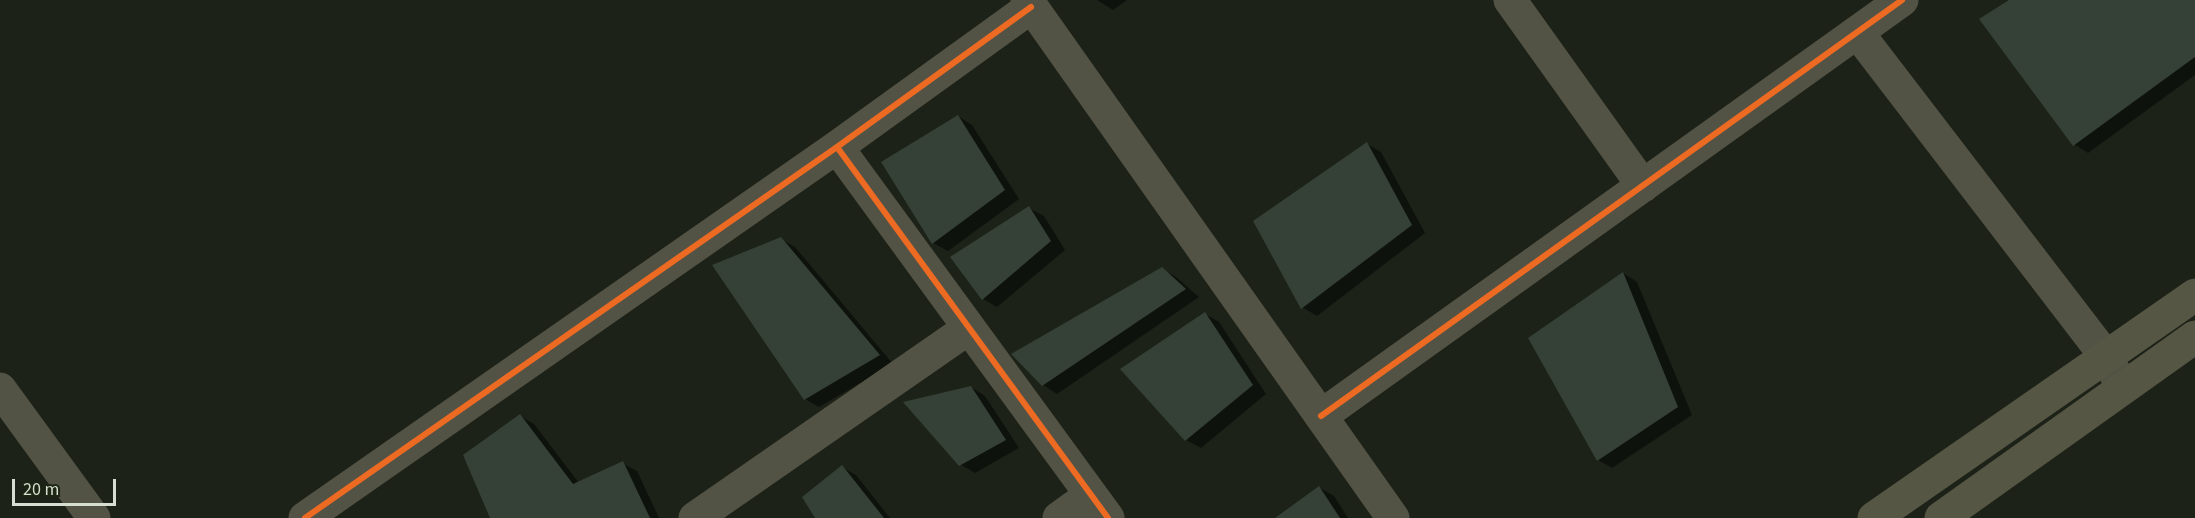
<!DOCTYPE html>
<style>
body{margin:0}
#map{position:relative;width:2195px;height:518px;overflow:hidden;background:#1c2217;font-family:"Source Sans 3",sans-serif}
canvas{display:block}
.scale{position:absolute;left:12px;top:479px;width:104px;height:27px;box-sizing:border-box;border:3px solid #d6ddd1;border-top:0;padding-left:8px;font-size:18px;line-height:21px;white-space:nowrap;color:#d6ddd1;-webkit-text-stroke:4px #1c2613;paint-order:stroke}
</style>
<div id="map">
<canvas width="2195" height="518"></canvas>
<div class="scale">20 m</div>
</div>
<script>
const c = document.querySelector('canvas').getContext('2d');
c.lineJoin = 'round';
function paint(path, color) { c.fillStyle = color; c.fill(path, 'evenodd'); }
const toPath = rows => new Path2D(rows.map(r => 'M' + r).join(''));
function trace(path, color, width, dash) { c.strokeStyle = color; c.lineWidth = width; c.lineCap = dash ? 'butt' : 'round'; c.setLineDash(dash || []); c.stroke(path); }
paint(toPath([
 [1097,0,1127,0,1113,10],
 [2011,0,2195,0,2195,75,2088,153,2074,144],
 [958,116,972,125,1019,199,948,251,933,243],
 [1367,144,1381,152,1425,233,1317,316,1302,307],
 [1029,208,1044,216,1065,250,997,307,983,299],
 [781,239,795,247,893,364,819,407,805,399],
 [1162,269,1176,277,1199,297,1057,394,1043,385],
 [1623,273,1637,282,1692,415,1612,468,1598,460],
 [1205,314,1219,322,1266,394,1201,448,1186,440,1122,370],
 [971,387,985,396,1019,448,975,473,960,464],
 [520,416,534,424,579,483,622,463,637,471,659,518,492,518],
 [842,467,856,475,890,518,817,518],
 [1320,488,1334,496,1348,518,1278,518]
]), '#0007');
paint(toPath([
 [2009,0,2195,0,2195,57,2073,146,1979,19],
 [958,115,1005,190,932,244,881,162],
 [1367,142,1412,225,1301,309,1253,221],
 [1029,206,1051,241,982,300,950,257],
 [781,237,880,355,804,400,712,265],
 [1162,267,1186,289,1042,386,1011,354],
 [1623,272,1678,407,1597,461,1528,338],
 [1205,312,1253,385,1185,441,1120,369],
 [971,386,1006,440,959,466,903,402],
 [520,414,573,484,623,461,650,518,490,518,463,455],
 [842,465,884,518,815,518,802,497],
 [1319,486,1340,518,1275,518]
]), '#354136');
trace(toPath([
 [1027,0,1393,518],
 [1510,0,1643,186],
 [1857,32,2107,358,2123,388],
 [837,147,1108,518],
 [0,389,94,518],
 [1321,416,1902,0],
 [305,518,837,147,1031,7],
 [695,518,969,328],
 [1059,518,1091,495]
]), '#535345', 33);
trace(toPath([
 [1874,518,2195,295],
 [1941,518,2195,337]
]), '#565644', 33);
trace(toPath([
 [837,147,1108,518],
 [1321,416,1902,0],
 [305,518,837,147,1031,7]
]), '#ed6a23', 6);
</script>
